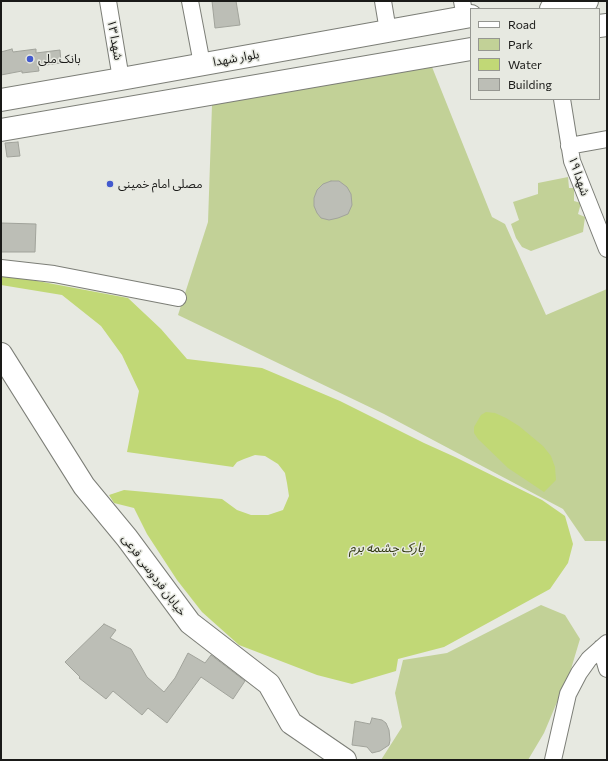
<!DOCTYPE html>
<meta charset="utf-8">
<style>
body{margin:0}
#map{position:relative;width:608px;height:761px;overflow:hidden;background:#e7e9e1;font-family:Commissioner,sans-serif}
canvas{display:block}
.frame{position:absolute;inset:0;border:2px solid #1a1a18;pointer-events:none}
.legend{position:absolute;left:470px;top:8px;width:130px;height:92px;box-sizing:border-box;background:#e7e9e1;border:1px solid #959691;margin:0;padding:5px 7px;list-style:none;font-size:12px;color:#1a1a18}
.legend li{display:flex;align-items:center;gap:8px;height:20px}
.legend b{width:20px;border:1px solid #959691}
</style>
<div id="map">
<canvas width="608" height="761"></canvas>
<div class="frame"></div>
<ul class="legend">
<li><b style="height:5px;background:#fff"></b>Road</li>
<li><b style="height:11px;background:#c2d197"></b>Park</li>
<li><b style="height:11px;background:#c1d876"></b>Water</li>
<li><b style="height:11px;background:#bcbeb6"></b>Building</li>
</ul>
</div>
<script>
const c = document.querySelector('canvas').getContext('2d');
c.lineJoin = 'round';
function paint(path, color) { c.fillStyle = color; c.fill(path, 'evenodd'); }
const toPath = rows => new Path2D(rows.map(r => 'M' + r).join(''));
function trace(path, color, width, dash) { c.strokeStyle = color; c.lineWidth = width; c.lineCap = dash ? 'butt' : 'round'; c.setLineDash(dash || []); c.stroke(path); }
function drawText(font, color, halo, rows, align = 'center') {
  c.font = font + ' Commissioner,"Noto Sans Arabic",sans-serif'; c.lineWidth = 3; c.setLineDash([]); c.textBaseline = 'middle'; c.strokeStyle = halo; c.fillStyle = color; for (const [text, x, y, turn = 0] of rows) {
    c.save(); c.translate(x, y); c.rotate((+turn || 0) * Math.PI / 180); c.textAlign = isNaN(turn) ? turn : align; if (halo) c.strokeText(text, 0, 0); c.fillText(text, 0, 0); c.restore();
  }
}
paint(toPath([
 [432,67,492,217,505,224,546,315,607,289,607,541,585,541,563,509,384,414,178,315,208,222,212,105],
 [568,177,569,188,574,188,574,201,581,203,578,214,585,217,583,232,531,251,522,247,516,238,511,224,519,220,513,202,538,194,538,183],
 [541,605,565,615,580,639,571,669,544,733,528,760,381,760,402,727,395,693,403,660,447,653]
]), '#c2d197');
paint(toPath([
 [1,276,16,277,128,298,161,329,187,359,262,368,340,401,424,443,455,457,542,500,565,516,573,544,568,563,550,589,444,647,398,659,396,671,352,684,317,675,239,645,202,612,177,580,147,534,134,508,114,503,109,495,124,490,222,499,237,510,251,515,268,515,283,510,289,496,287,483,285,473,278,464,265,456,255,455,244,459,237,462,233,467,127,452,139,391,122,355,101,326,62,295,1,285],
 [486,412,495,413,506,418,519,426,543,446,551,456,555,467,556,480,544,492,508,468,478,439,474,433,474,427,481,415]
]), '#c1d876');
const building = toPath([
 [212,1,236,1,240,25,215,28,212,1],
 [12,49,13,52,36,49,36,53,60,50,61,63,38,66,39,71,22,73,22,71,1,75,1,52,12,49],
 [18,142,20,156,7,157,5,143,18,142],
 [331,181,339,181,347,187,351,194,352,205,348,214,338,218,329,220,321,218,317,213,314,206,314,198,317,190,323,184,331,181],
 [1,223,36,224,35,252,1,252,1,223],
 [104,624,116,630,110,638,131,649,147,677,164,692,175,678,188,653,205,663,211,655,245,681,233,699,201,677,167,723,148,708,142,715,113,691,106,699,79,678,80,677,65,662,104,624],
 [372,718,382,720,386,723,389,730,390,740,389,745,380,751,372,753,367,747,352,745,355,721,370,724,372,718]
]);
paint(building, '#bcbeb6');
trace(building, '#a1a39b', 1);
const street = toPath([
 [108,1,121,79],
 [190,1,202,64],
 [383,1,388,31],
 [462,1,465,17],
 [562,99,572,161,607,249],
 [569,146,607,139],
 [1,268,54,274,178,298],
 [601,648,607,669],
 [553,760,568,694,579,673,589,659,607,643]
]);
const secondary = toPath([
 [551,9,587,1],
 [599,26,607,25],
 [1,100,121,79,471,16],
 [1,130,471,49],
 [1,354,84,486,127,538,190,623,269,684,291,723,345,760]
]);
trace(street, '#7c7e77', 18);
trace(secondary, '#7c7e77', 24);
trace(street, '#fff', 16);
trace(secondary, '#fff', 22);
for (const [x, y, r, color] of [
 [30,59,4,"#435ace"],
 [110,184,4,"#435ace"]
]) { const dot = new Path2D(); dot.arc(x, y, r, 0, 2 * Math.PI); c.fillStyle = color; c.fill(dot); trace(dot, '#e7e9e1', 1.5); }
drawText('12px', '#1a1a18', '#e7e9e1', [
 ["شهدا ۱۳",115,40,80],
 ["بلوار شهدا",236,58,-10],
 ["شهدا ۱۹",579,176,71],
 ["خیابان فردوسی فرعی",154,575,53]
]);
drawText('12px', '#1a1a18', '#e7e9e1', [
 ["بانک ملی",38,59],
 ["مصلی امام خمینی",118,184]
], 'left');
drawText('italic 13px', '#323a12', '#e7e9e1', [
 ["پارک چشمه برم",387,548]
]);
</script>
